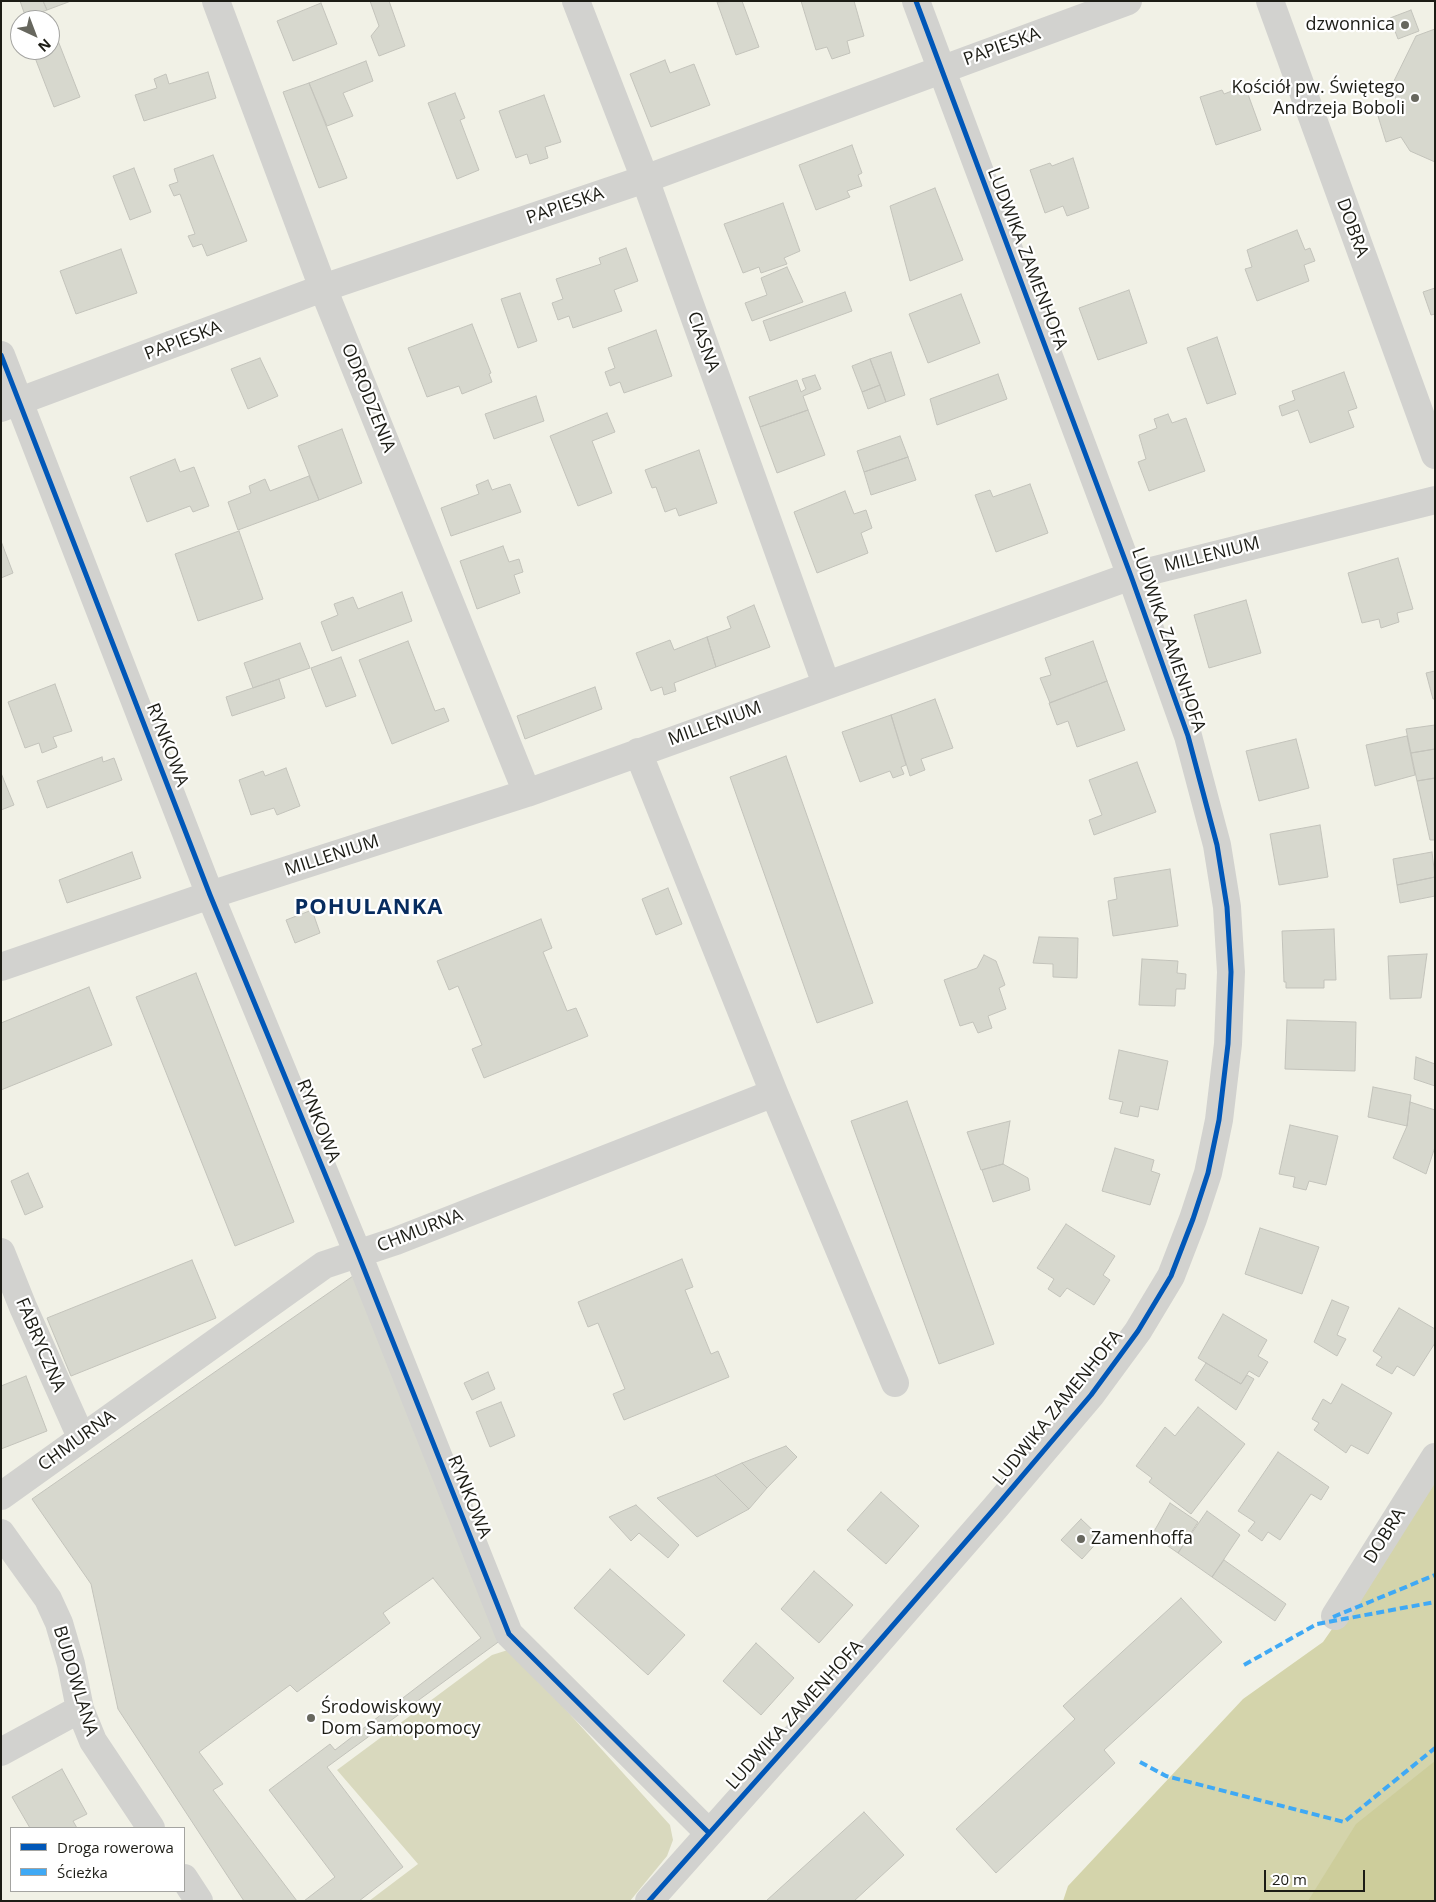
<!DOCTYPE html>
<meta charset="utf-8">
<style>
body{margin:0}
#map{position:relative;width:1436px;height:1902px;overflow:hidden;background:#f1f1e6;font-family:"Open Sans",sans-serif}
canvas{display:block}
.frame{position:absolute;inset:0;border:2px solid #1c1c15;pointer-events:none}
.legend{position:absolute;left:10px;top:1827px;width:175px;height:65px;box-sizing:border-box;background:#fff;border:1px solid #a4a4a1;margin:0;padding:6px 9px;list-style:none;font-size:15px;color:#1c1c15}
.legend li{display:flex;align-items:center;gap:10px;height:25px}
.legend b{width:25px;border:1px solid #a4a4a1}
.north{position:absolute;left:10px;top:10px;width:50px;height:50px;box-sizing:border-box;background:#fff;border:1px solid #a4a4a1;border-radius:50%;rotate:137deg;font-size:14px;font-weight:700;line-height:20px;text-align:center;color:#1c1c15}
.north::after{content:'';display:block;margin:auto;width:18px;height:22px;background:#67675e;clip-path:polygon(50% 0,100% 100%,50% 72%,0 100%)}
.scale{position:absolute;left:1264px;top:1870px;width:101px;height:22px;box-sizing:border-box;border:2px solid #1c1c15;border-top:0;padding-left:6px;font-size:15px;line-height:18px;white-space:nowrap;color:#1c1c15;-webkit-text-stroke:4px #fff;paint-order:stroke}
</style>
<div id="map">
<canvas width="1436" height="1902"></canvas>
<div class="frame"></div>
<ul class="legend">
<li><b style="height:6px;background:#0057b8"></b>Droga rowerowa</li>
<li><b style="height:6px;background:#3fa9f5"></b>Ścieżka</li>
</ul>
<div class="north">N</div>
<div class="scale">20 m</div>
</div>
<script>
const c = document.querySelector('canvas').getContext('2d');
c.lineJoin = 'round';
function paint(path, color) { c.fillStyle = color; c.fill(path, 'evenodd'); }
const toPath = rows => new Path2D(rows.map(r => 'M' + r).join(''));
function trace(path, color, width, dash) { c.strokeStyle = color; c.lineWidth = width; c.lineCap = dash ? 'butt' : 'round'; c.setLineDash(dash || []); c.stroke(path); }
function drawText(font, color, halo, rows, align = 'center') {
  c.font = font + ' "Open Sans",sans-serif'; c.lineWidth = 4.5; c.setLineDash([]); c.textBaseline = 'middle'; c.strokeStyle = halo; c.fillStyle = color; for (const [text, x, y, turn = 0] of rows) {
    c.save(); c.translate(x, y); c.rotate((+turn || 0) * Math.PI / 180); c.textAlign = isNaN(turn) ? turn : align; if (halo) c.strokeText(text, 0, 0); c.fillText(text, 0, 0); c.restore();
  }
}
paint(toPath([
 [511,1649,670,1825,673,1840,667,1856,630,1901,369,1901,418,1864,337,1770,492,1655]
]), '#d9d9be');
paint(toPath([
 [1435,1481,1435,1901,1063,1901,1068,1886,1243,1699,1323,1642]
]), '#d4d4ab');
paint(toPath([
 [1435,1761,1435,1901,1308,1901,1356,1824]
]), '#cdcd9b');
const building = toPath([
 [20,1,43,1,47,10,26,18,20,1],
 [43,1,71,1,47,10,43,1],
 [370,1,389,1,405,46,379,56,371,36,379,26,370,1],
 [742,1,759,47,736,55,717,2,742,1],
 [801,1,854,1,864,36,847,41,850,53,832,59,827,47,816,50,801,1],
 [321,3,337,44,293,61,277,21,321,3],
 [1411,10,1419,31,1398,39,1390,18,1411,10],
 [53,28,80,97,54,107,32,50,50,50,50,30,53,28],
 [1435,29,1435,162,1410,151,1401,137,1386,142,1378,116,1399,111,1392,85,1416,36,1435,29],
 [665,60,670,73,694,64,710,105,651,127,630,74,665,60],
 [366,61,373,81,343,93,353,116,327,126,309,83,366,61],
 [208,72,216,98,144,121,135,95,157,88,154,79,166,74,169,84,208,72],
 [309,83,347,178,319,188,283,92,309,83],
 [1245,86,1261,130,1216,145,1200,97,1222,90,1224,94,1245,86],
 [455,93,465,118,460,120,479,170,457,179,428,103,455,93],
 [544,95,561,142,545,147,548,158,530,164,527,154,516,158,499,111,544,95],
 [852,145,862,173,858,175,862,186,847,191,850,197,816,210,799,165,852,145],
 [213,155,247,241,207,256,202,244,193,247,188,236,195,234,180,194,174,196,169,185,178,182,174,169,213,155],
 [1073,158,1089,208,1067,216,1063,206,1045,213,1030,170,1050,163,1052,166,1073,158],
 [134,168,151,212,130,220,113,176,134,168],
 [935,188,963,260,910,281,890,206,935,188],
 [783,203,800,251,784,258,787,264,761,273,759,267,743,273,724,224,783,203],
 [1297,230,1305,250,1310,248,1315,261,1304,265,1309,281,1257,301,1245,269,1252,267,1247,250,1297,230],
 [626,248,638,281,614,290,622,311,573,328,569,316,558,320,552,303,563,299,556,279,601,264,599,258,626,248],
 [121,249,137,293,76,314,60,271,121,249],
 [787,267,803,302,752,321,745,303,767,295,761,278,787,267],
 [1435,288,1435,314,1431,315,1423,292,1435,288],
 [1129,290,1147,343,1098,360,1079,308,1129,290],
 [845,292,852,311,770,341,763,321,845,292],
 [520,293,537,341,518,348,501,299,520,293],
 [961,294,980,343,928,363,909,314,961,294],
 [472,324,491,373,489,374,492,382,462,394,459,386,427,397,408,348,472,324],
 [656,330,672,376,624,393,620,382,610,386,605,372,615,368,608,348,656,330],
 [1217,337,1236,394,1207,404,1187,348,1217,337],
 [891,352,905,395,886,402,870,359,891,352],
 [260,358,278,396,248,409,231,369,260,358],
 [870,359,880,385,862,392,852,366,870,359],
 [1344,372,1357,408,1348,411,1354,427,1310,443,1298,410,1282,416,1279,406,1295,400,1292,391,1344,372],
 [998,374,1007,399,937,425,930,399,998,374],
 [815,375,821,389,803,396,808,410,760,427,749,397,797,380,801,392,806,389,802,379,815,375],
 [880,385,886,402,868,409,862,392,880,385],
 [536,396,544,421,494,439,485,414,536,396],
 [808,410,825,455,777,473,760,427,808,410],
 [607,413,615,432,592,441,612,493,578,506,550,436,607,413],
 [1168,414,1172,423,1186,418,1205,471,1149,491,1138,462,1146,459,1139,435,1157,428,1154,419,1168,414],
 [342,429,362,483,319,500,298,446,342,429],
 [900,436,908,457,864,472,857,451,900,436],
 [699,450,717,503,679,516,676,508,665,512,656,487,652,488,645,470,699,450],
 [908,457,916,480,871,495,864,472,908,457],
 [175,459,180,472,194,467,209,506,193,512,190,506,147,522,130,477,175,459],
 [309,476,319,500,238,530,228,502,251,493,249,486,265,479,270,491,309,476],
 [488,480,492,490,510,484,521,512,451,536,441,508,479,494,476,485,488,480],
 [1030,484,1048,533,996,552,975,495,990,490,993,497,1030,484],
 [845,491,854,514,866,510,872,528,861,533,868,553,817,573,794,512,845,491],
 [239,531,263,599,198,621,175,554,239,531],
 [1,541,13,573,1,578,1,541],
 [503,546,509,562,519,559,523,572,514,575,520,593,477,609,460,561,503,546],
 [1398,558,1413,609,1397,613,1399,622,1381,628,1379,619,1362,623,1348,573,1398,558],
 [402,592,412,621,332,651,321,622,338,615,334,604,353,597,358,609,402,592],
 [1246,600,1261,653,1209,668,1194,615,1246,600],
 [754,605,770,647,716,667,707,637,731,628,727,617,754,605],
 [707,637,716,667,674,683,676,691,664,695,662,687,651,691,636,653,670,640,674,650,707,637],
 [408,641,435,711,444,708,449,721,392,744,359,660,408,641],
 [1093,641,1107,681,1050,703,1040,678,1051,675,1045,658,1093,641],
 [300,643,310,668,253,688,244,663,300,643],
 [341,657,356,696,326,707,311,668,341,657],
 [1435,671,1435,699,1433,699,1426,673,1435,671],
 [279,679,285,698,232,716,226,697,279,679],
 [1107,681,1125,730,1077,747,1068,721,1057,725,1049,703,1107,681],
 [55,684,72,731,53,737,57,747,42,753,39,743,25,748,8,702,55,684],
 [595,687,602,709,525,739,517,716,595,687],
 [935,699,953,748,921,759,925,770,910,776,891,715,935,699],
 [891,715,906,765,901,767,904,774,893,778,890,771,860,782,842,732,891,715],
 [1435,725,1435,749,1411,753,1406,729,1435,725],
 [1407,736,1415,775,1375,786,1366,745,1407,736],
 [1296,739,1309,788,1259,801,1246,751,1296,739],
 [1435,749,1435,778,1417,781,1411,753,1435,749],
 [786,756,873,1003,817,1023,730,777,786,756],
 [102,757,103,762,114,758,122,780,47,808,37,781,102,757],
 [1137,762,1156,812,1094,835,1089,820,1102,815,1089,780,1137,762],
 [286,768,300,806,277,815,274,808,251,815,239,780,263,771,265,776,286,768],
 [1,773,14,805,1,810,1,773],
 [1435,778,1435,840,1430,840,1417,781,1435,778],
 [1320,825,1328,877,1279,885,1270,834,1320,825],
 [132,852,141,878,67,903,59,880,132,852],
 [1432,852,1435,877,1397,885,1393,859,1432,852],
 [1170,869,1178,926,1113,936,1108,901,1117,899,1114,878,1170,869],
 [1435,877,1435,896,1400,903,1397,885,1435,877],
 [668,888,682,924,656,935,642,899,668,888],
 [312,910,320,933,295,943,286,920,312,910],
 [541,919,552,948,543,952,567,1011,576,1008,588,1036,484,1078,472,1049,482,1045,458,986,449,990,437,961,541,919],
 [1334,929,1336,980,1324,980,1324,988,1286,988,1286,982,1284,982,1282,931,1334,929],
 [1039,937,1078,938,1077,978,1053,977,1053,964,1033,963,1039,937],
 [1427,954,1421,998,1390,999,1388,956,1427,954],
 [984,955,996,961,1005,985,999,988,1006,1009,988,1016,992,1028,978,1033,973,1022,960,1026,944,980,977,968,984,955],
 [1142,959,1178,961,1177,973,1186,974,1185,989,1176,989,1175,1006,1139,1005,1142,959],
 [196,973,294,1222,235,1246,136,997,196,973],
 [89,987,112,1045,1,1090,1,1023,89,987],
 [1287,1020,1356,1022,1355,1071,1285,1069,1287,1020],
 [1119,1050,1168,1061,1158,1110,1140,1106,1138,1117,1120,1113,1123,1102,1109,1099,1119,1050],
 [1416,1057,1435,1064,1435,1086,1414,1079,1416,1057],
 [1373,1087,1411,1095,1407,1126,1368,1117,1373,1087],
 [907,1101,994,1344,939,1364,851,1121,907,1101],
 [1410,1102,1435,1110,1435,1147,1426,1174,1393,1158,1407,1126,1410,1102],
 [1010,1121,1003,1164,981,1170,967,1132,1010,1121],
 [1290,1125,1338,1136,1326,1185,1309,1181,1306,1190,1293,1187,1295,1177,1279,1174,1290,1125],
 [1115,1148,1154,1160,1151,1171,1160,1174,1150,1205,1102,1191,1115,1148],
 [1003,1164,1028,1178,1030,1190,993,1202,982,1170,1003,1164],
 [28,1173,43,1207,25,1215,11,1181,28,1173],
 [1066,1224,1115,1256,1103,1275,1110,1280,1094,1305,1067,1288,1060,1297,1048,1289,1054,1279,1037,1268,1066,1224],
 [1260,1228,1319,1247,1302,1294,1245,1274,1260,1228],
 [682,1259,693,1287,685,1290,711,1354,718,1351,729,1377,624,1420,613,1394,625,1389,598,1323,588,1327,578,1302,682,1259],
 [192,1260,216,1318,71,1376,47,1318,192,1260],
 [353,1276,501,1640,327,1767,403,1867,359,1901,244,1901,118,1709,91,1584,32,1499,353,1276],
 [1332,1300,1349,1307,1337,1335,1346,1339,1337,1356,1314,1342,1332,1300],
 [1399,1308,1435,1329,1435,1343,1414,1376,1397,1366,1392,1374,1376,1365,1382,1357,1373,1351,1399,1308],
 [1223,1314,1267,1340,1258,1356,1268,1362,1259,1377,1249,1371,1241,1384,1198,1358,1223,1314],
 [1206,1363,1241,1384,1247,1375,1254,1379,1236,1410,1195,1380,1206,1363],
 [488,1372,495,1389,472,1400,464,1383,488,1372],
 [26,1376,47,1431,1,1449,1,1386,26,1376],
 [1342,1384,1392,1413,1368,1454,1351,1445,1346,1453,1314,1430,1319,1423,1312,1419,1323,1399,1331,1404,1342,1384],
 [501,1402,515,1436,490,1447,476,1412,501,1402],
 [1198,1407,1245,1444,1191,1514,1149,1482,1152,1478,1136,1466,1165,1427,1175,1436,1198,1407],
 [786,1446,797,1457,767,1488,742,1463,786,1446],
 [1278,1452,1329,1487,1321,1500,1311,1494,1280,1540,1268,1532,1262,1541,1248,1531,1255,1522,1238,1511,1278,1452],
 [742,1463,767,1488,749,1509,715,1475,742,1463],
 [715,1475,749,1509,697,1537,657,1498,715,1475],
 [881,1492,919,1526,886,1564,847,1530,881,1492],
 [1170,1503,1198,1522,1178,1553,1152,1535,1170,1503],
 [636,1505,679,1545,668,1558,639,1533,631,1541,609,1517,636,1505],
 [1207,1511,1240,1535,1212,1577,1178,1553,1207,1511],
 [1081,1519,1101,1538,1082,1559,1061,1540,1081,1519],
 [1224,1560,1286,1604,1275,1621,1212,1577,1224,1560],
 [610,1569,685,1635,648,1675,574,1608,610,1569],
 [814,1571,853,1605,819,1643,781,1609,814,1571],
 [433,1578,481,1638,335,1750,330,1744,269,1790,335,1877,304,1901,297,1901,213,1790,223,1784,199,1752,290,1685,297,1692,390,1623,383,1613,433,1578],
 [1181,1598,1222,1642,1104,1750,1115,1763,996,1873,956,1829,1075,1719,1063,1706,1181,1598],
 [756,1643,794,1678,761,1715,723,1681,756,1643],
 [62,1769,87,1814,73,1821,77,1828,30,1828,12,1797,62,1769],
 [864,1812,904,1855,854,1901,766,1901,864,1812]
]);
paint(building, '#d7d8ce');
trace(building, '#c3c3bb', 1);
trace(toPath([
 [216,1,323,288,527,793],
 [576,1,645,179,826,684],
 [1270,1,1435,455],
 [1,355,210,895,358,1254,509,1634,708,1832],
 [1,408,323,288,645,179,1128,1],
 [638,752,774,1093,895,1383],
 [1,967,210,895,527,793,1131,576,1435,500],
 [1,1252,23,1307,81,1437],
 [1,1496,324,1265,396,1241,774,1093],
 [1,1533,48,1599,59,1623,71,1664,80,1709,93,1741,151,1828],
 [1335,1616,1435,1457],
 [1,1752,80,1709],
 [184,1878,199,1901],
 [649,1901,821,1708,995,1508,1091,1395,1138,1331,1171,1276,1193,1219,1208,1173,1219,1120,1228,1044,1231,972,1227,907,1217,845,1188,736,1131,576,916,1]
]), '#d2d2cf', 28);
trace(toPath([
 [1333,1617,1435,1575],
 [1244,1665,1317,1624,1435,1602],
 [1140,1762,1166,1776,1344,1822,1435,1748]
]), '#3fa9f5', 4, [8, 4]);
trace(toPath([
 [1,355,210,895,358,1254,509,1634,708,1832],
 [649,1901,821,1708,995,1508,1091,1395,1138,1331,1171,1276,1193,1219,1208,1173,1219,1120,1228,1044,1231,972,1227,907,1217,845,1188,736,1131,576,916,1]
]), '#0057b8', 5);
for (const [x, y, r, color] of [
 [1405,25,5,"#67675e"],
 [1415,98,5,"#67675e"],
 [1081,1539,5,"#67675e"],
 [311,1718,5,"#67675e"]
]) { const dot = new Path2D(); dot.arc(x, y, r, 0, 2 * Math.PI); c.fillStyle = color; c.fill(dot); trace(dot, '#fff', 2); }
drawText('18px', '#1c1c15', '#fff', [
 ["dzwonnica",1395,25],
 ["Kościół pw. Świętego",1405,88],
 ["Andrzeja Boboli",1405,109],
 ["Zamenhoffa",1091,1539,"left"],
 ["Środowiskowy",321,1708,"left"],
 ["Dom Samopomocy",321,1729,"left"]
], 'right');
drawText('18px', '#1c1c15', '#fff', [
 ["PAPIESKA",1002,47,-20],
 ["PAPIESKA",565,206,-19],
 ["DOBRA",1352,228,70],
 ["LUDWIKA ZAMENHOFA",1027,259,69],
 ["PAPIESKA",183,341,-21],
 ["CIASNA",703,342,70],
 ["ODRODZENIA",368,398,68],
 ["MILLENIUM",1212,555,-14],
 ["LUDWIKA ZAMENHOFA",1168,640,71],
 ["MILLENIUM",715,724,-20],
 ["RYNKOWA",167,745,69],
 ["MILLENIUM",332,856,-18],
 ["RYNKOWA",318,1121,68],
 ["CHMURNA",420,1231,-21],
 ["FABRYCZNA",40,1345,67],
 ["LUDWIKA ZAMENHOFA",1058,1408,-51],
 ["CHMURNA",77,1441,-36],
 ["RYNKOWA",469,1497,68],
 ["DOBRA",1385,1536,-58],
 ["BUDOWLANA",75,1681,73],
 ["LUDWIKA ZAMENHOFA",795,1715,-48]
]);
c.letterSpacing = '1px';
drawText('bold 22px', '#072c5f', '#fff', [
 ["POHULANKA",369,908]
]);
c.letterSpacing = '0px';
</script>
